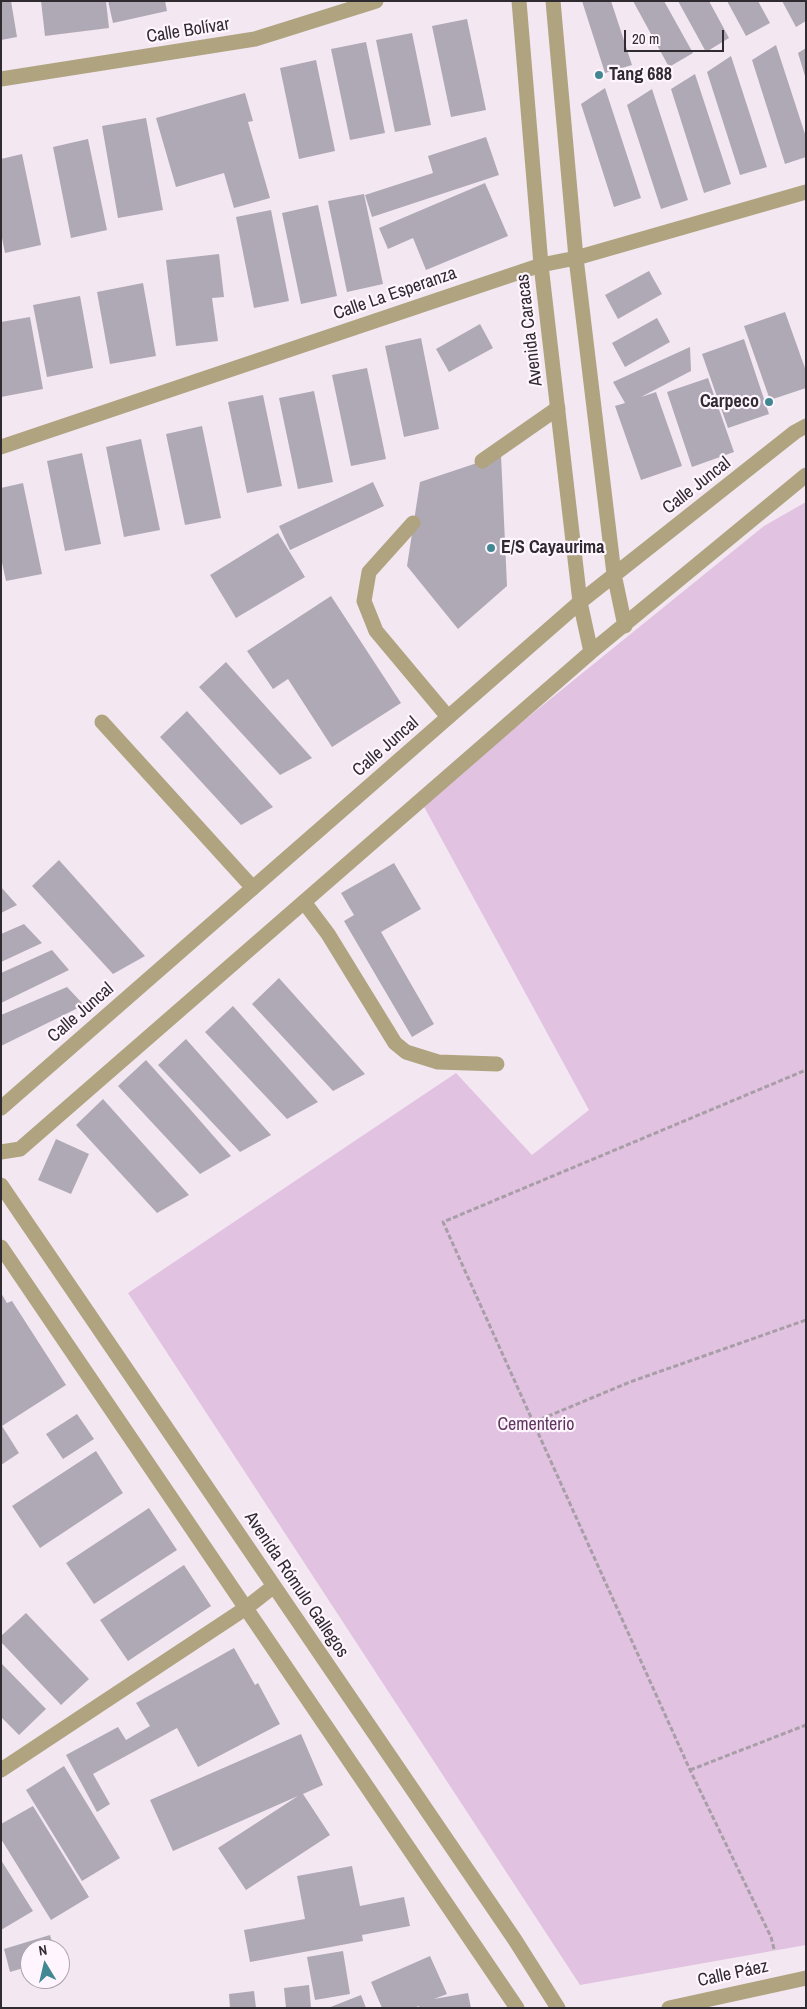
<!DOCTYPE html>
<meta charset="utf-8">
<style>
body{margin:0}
#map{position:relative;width:807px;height:2009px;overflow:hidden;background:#f3e7f2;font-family:"Archivo Narrow",sans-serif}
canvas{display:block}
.frame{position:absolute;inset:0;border:2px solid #302b30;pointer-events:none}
.north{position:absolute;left:20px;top:1939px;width:50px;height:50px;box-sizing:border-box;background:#fff5fe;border:1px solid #aca4ac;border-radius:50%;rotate:351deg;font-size:14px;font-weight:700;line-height:20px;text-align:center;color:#302b30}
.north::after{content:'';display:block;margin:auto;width:18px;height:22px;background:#428892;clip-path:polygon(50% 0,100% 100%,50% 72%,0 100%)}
.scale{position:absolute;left:624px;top:30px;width:100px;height:22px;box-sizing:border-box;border:2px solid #302b30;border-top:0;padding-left:6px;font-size:15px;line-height:18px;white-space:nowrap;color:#302b30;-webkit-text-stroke:4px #fff5fe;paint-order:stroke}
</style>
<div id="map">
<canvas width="807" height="2009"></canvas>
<div class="frame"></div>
<div class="north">N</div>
<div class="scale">20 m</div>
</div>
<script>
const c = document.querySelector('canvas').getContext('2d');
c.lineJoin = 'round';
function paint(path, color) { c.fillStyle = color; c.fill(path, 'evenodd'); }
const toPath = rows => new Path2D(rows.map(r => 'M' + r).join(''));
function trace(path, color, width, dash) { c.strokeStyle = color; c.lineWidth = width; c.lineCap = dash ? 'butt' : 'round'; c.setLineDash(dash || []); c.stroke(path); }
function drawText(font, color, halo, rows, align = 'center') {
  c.font = font + ' "Archivo Narrow",sans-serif'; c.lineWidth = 4.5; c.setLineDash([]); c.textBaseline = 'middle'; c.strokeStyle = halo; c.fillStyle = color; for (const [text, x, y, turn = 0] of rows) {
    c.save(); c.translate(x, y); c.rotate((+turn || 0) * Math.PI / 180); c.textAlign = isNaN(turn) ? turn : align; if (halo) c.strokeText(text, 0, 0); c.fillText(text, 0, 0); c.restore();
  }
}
paint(toPath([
 [806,502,806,1945,580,1985,128,1293,456,1073,532,1155,589,1110,422,803,764,526]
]), '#e1c2e0');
paint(toPath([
 [1,1,11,1,17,37,1,40],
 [41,1,106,1,109,28,45,36],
 [108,1,165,1,167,11,113,23],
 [582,1,611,1,632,65,605,73],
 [633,1,664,1,693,53,669,67],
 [678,1,709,1,729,38,706,52],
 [727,1,758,1,770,23,746,36],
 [782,1,806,1,806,21,796,27],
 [467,19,486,110,451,117,432,26],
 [412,33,431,125,395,132,376,40],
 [366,42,385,133,350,140,331,49],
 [776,45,806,137,806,157,785,164,752,60],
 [806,48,806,76,805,76,798,53],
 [731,56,767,167,740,175,707,72],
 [316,60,335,151,299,159,280,68],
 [695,74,731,184,704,193,671,89],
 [605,88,641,198,614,207,581,104],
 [652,89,688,200,661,209,627,105],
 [245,93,253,121,248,122,270,198,234,208,224,173,176,187,156,118],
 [146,118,163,210,118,218,102,126],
 [486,137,499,175,372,217,365,195,433,173,428,156],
 [88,139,107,230,71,238,53,147],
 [22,154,41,245,5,253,1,233,1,159],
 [485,183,508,236,426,270,413,238,388,249,379,228],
 [364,194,383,284,347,292,328,201],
 [318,205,337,296,301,304,282,213],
 [271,210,289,301,254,308,236,217],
 [219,254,224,297,212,298,218,341,176,346,166,260],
 [649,271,662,294,618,319,605,295],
 [143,283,156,356,110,364,97,292],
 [80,296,93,368,47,377,33,305],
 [785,312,806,371,806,388,770,400,744,326],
 [30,317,43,389,1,397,1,322],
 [657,318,670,342,625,367,612,343],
 [480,324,493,348,449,372,436,349],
 [421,338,439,429,404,437,385,346],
 [744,339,769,414,728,428,702,354],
 [690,347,691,371,641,397,656,392,682,466,641,480,615,406,625,403,613,382],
 [367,368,386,459,351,466,332,375],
 [708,378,734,452,692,467,667,392],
 [314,391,333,482,298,489,279,398],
 [263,395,282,486,247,493,228,402],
 [202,426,221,518,185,525,166,434],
 [141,439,160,530,124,537,106,447],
 [82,453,101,544,65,551,47,461],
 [501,455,507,586,458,629,407,566,420,482],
 [373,482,384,506,290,550,279,526],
 [23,483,42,574,6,581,1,558,1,488],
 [278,533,305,577,236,618,210,575],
 [331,596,401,703,332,747,288,679,273,689,247,651],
 [226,662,312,758,280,775,199,687],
 [187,711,273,807,241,825,160,737],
 [59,860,145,956,113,974,32,886],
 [394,863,421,909,381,932,434,1024,412,1037,344,921,354,915,341,893],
 [1,887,17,905,1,913],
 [24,924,42,943,1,962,1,934],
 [52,950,69,970,1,1003,1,973],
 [279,978,365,1074,333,1091,252,1004],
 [67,987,84,1005,1,1046,1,1015],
 [233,1006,318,1102,287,1119,205,1032],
 [186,1039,271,1135,240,1152,158,1065],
 [146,1060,189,1108,231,1156,200,1174,118,1086],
 [103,1099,189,1195,157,1213,76,1125],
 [56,1139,89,1154,71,1194,38,1180],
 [1,1293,7,1303,12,1301,66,1385,2,1426,19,1453,1,1465],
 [77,1414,94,1439,63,1459,46,1434],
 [96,1451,123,1493,40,1548,12,1506],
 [149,1508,177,1550,94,1604,66,1563],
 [184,1565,211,1606,128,1661,100,1620],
 [26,1613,89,1679,61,1705,1,1642,1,1636],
 [234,1648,255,1685,258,1683,280,1724,198,1767,177,1728,93,1774,110,1804,97,1812,66,1755,118,1727,126,1740,150,1726,136,1703],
 [1,1663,46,1709,19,1735,1,1717],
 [301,1734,323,1785,303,1794,330,1835,246,1890,218,1848,298,1796,173,1851,150,1800],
 [64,1766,120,1858,82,1881,26,1790],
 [33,1806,89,1897,51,1920,1,1839,1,1824],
 [1,1860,33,1911,1,1930],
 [352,1866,360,1906,404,1897,410,1926,362,1935,363,1941,250,1962,244,1930,305,1919,297,1876],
 [50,1935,54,1949,30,1949,30,1966,10,1972,4,1949],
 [343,1951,350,1994,315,2000,307,1957],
 [430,1956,447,1994,434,1999,468,1993,471,2008,419,2008,419,2006,414,2008,382,2008,371,1982],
 [309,1985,311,2008,286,2008,284,1988],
 [254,1991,256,2008,230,2008,229,1994],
 [361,1995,366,2008,328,2008]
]), '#afa9b6');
trace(toPath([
 [534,1422,630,1382,806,1320],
 [690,1770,806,1725],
 [774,1949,771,1937,690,1770,443,1222,806,1070]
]), '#a89ea7', 3, [5, 2.5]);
trace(toPath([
 [482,461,558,408],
 [413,523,369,572,364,601,376,631,448,717],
 [102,722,253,888],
 [304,902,328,934,395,1043,406,1052,438,1062,497,1064]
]), '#afa47f', 15);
trace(toPath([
 [519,1,541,265,580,602,591,652],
 [553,1,576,258,614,574,625,626],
 [1,79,255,39,376,1],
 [1,447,541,265,576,258,806,192],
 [1,1108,580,602,795,432,806,426],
 [1,1152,20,1149,591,652,806,475],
 [1,1185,515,1940,558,2008],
 [1,1247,517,2008],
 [1,1770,246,1608,274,1586],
 [669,2008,806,1978]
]), '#afa47f', 15);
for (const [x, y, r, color] of [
 [599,75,5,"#428892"],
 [769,402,5,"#428892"],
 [491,548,5,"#428892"]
]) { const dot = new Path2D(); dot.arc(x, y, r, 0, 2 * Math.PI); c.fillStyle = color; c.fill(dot); trace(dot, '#fff5fe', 2); }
drawText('18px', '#302b30', '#fff5fe', [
 ["Calle Bolívar",188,31,-9],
 ["Calle La Esperanza",395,294,-19],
 ["Avenida Caracas",530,330,-97],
 ["Calle Juncal",697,486,-38],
 ["Calle Juncal",386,747,-41],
 ["Calle Juncal",81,1013,-41],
 ["Avenida Rómulo Gallegos",296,1585,56],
 ["Calle Páez",733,1974,-12]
]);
drawText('bold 18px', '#302b30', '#fff5fe', [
 ["Tang 688",609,75],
 ["Carpeco",759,402,"right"],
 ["E/S Cayaurima",501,548]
], 'left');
drawText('18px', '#5f355f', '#fff5fe', [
 ["Cementerio",536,1425]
]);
</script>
